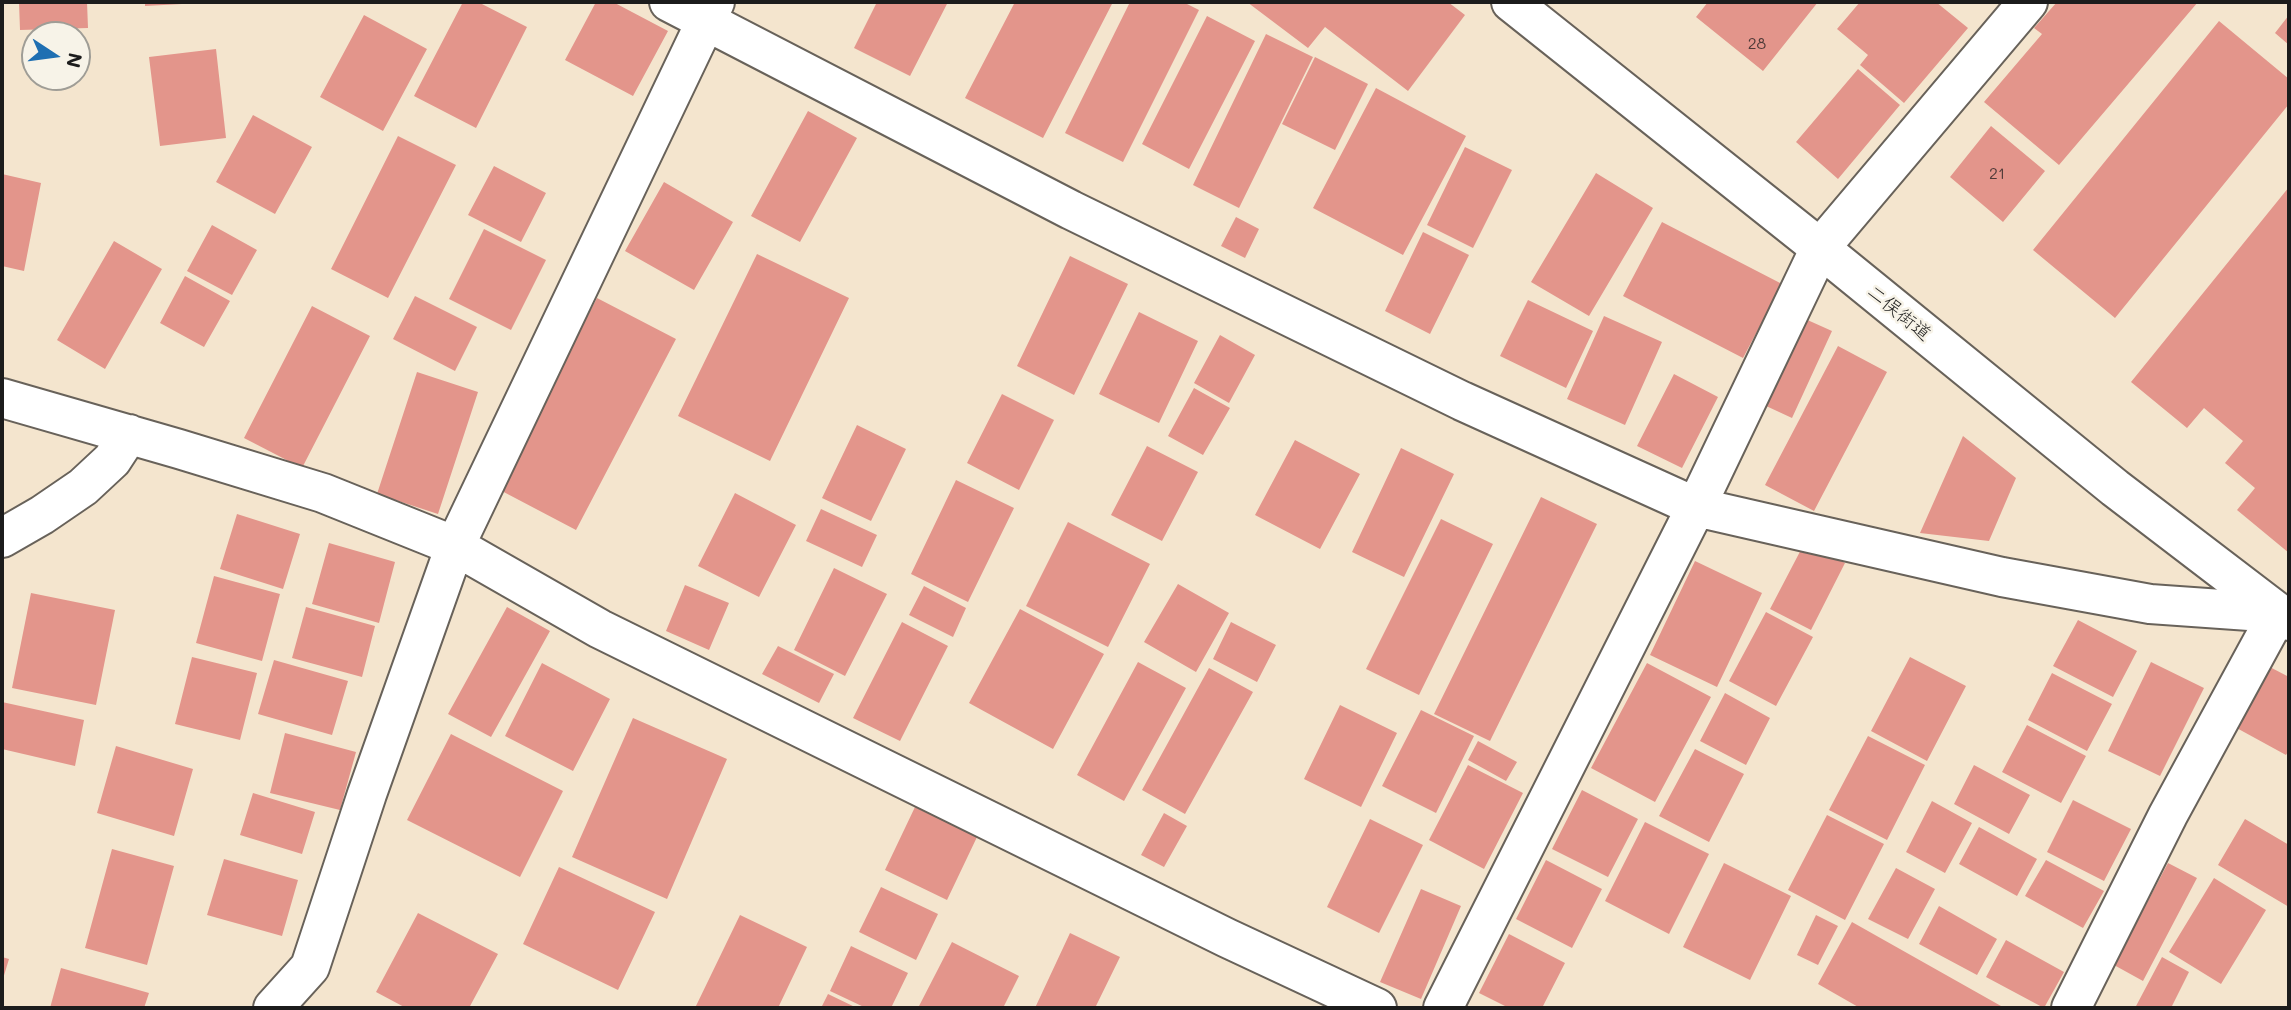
<!DOCTYPE html>
<meta charset="utf-8">
<style>
body{margin:0}
#map{position:relative;width:2291px;height:1010px;overflow:hidden;background:#f4e5ce;font-family:Mali,sans-serif}
canvas{display:block}
.frame{position:absolute;inset:0;border:4px solid #1c1c1c;pointer-events:none}
.north{position:absolute;left:21px;top:21px;width:70px;height:70px;box-sizing:border-box;background:#f7f3e8;border:2px solid #9f9d96;border-radius:50%;rotate:103deg;font-size:19px;font-weight:700;line-height:28px;text-align:center;color:#1c1c1c}
.north::after{content:'';display:block;margin:auto;width:24px;height:32px;background:#1f6fb2;clip-path:polygon(50% 0,100% 100%,50% 72%,0 100%)}
</style>
<div id="map">
<canvas width="2291" height="1010"></canvas>
<div class="frame"></div>
<div class="north">N</div>
</div>
<script>
const c = document.querySelector('canvas').getContext('2d');
c.lineJoin = 'round';
function paint(path, color) { c.fillStyle = color; c.fill(path, 'evenodd'); }
const toPath = rows => new Path2D(rows.map(r => 'M' + r).join(''));
function trace(path, color, width, dash) { c.strokeStyle = color; c.lineWidth = width; c.lineCap = dash ? 'butt' : 'round'; c.setLineDash(dash || []); c.stroke(path); }
function drawText(font, color, halo, rows, align = 'center') {
  c.font = font + ' Mali,"Klee One",sans-serif'; c.lineWidth = 5; c.setLineDash([]); c.textBaseline = 'middle'; c.strokeStyle = halo; c.fillStyle = color; for (const [text, x, y, turn = 0] of rows) {
    c.save(); c.translate(x, y); c.rotate((+turn || 0) * Math.PI / 180); c.textAlign = isNaN(turn) ? turn : align; if (halo) c.strokeText(text, 0, 0); c.fillText(text, 0, 0); c.restore();
  }
}
paint(toPath([
 [19,2,87,2,88,28,20,30],
 [145,2,182,2,182,4,145,6],
 [463,2,478,2,527,27,476,128,414,96],
 [596,2,613,2,668,31,633,96,565,60],
 [877,2,948,2,910,76,854,48],
 [1015,2,1113,2,1043,138,965,98],
 [1130,2,1183,2,1199,10,1123,162,1065,133],
 [1247,2,1448,2,1465,15,1408,91,1325,27,1308,48],
 [1708,2,1818,2,1763,71,1696,17],
 [1860,2,1936,2,1968,28,1904,103,1860,65,1868,55,1837,29],
 [2057,2,2198,2,2059,165,1984,102,2042,34,2034,28],
 [364,15,427,49,383,131,320,97],
 [2289,15,2289,45,2275,33],
 [1207,16,1255,41,1189,169,1142,144],
 [2219,21,2289,79,2289,104,2115,318,2033,250],
 [1266,34,1313,57,1239,208,1193,185],
 [216,49,226,138,160,146,149,57],
 [1315,57,1368,84,1335,150,1282,124],
 [1858,69,1900,105,1838,179,1796,142],
 [1376,88,1466,136,1403,255,1313,208],
 [808,111,857,138,800,242,751,216],
 [253,115,312,147,275,214,216,182],
 [1991,126,2045,171,2003,222,1950,177],
 [398,136,456,165,388,298,331,269],
 [1465,147,1512,170,1473,248,1427,225],
 [494,166,546,193,521,242,468,215],
 [1596,173,1653,208,1589,316,1531,282],
 [2,174,41,183,24,271,2,266],
 [664,182,733,222,694,290,625,251],
 [2289,187,2289,553,2237,510,2255,488,2225,463,2243,441,2204,408,2187,428,2131,382],
 [1236,217,1259,229,1245,258,1221,246],
 [1662,222,1782,284,1743,358,1623,296],
 [212,225,257,250,232,295,187,271],
 [484,229,546,260,511,330,449,299],
 [1423,232,1469,255,1430,334,1385,311],
 [114,241,162,269,105,369,57,340],
 [757,254,849,298,770,461,678,416],
 [1070,256,1128,284,1074,395,1017,366],
 [185,276,230,301,204,347,160,323],
 [415,296,477,327,455,371,393,339],
 [597,298,676,339,576,530,498,489],
 [1528,300,1593,331,1566,388,1500,356],
 [312,306,370,336,302,468,244,438],
 [1139,312,1198,341,1159,423,1099,394],
 [1604,316,1662,342,1625,425,1567,399],
 [1803,318,1832,331,1792,418,1764,405],
 [1220,335,1255,355,1229,403,1194,383],
 [1838,346,1887,372,1814,511,1765,485],
 [417,372,478,392,438,514,377,494],
 [1674,374,1718,397,1682,468,1637,446],
 [1194,388,1230,408,1203,455,1168,436],
 [1002,394,1054,420,1019,490,967,463],
 [857,425,906,449,871,521,822,498],
 [1963,436,2016,478,1989,541,1920,533],
 [1295,440,1360,474,1320,549,1255,515],
 [1147,446,1198,472,1162,541,1111,515],
 [1401,448,1454,474,1404,577,1352,552],
 [956,480,1014,508,968,602,911,574],
 [735,493,796,525,759,597,698,566],
 [1541,497,1597,524,1490,741,1434,714],
 [821,509,877,535,862,567,806,541],
 [237,514,300,534,283,589,220,569],
 [1441,519,1493,544,1419,695,1366,669],
 [1068,522,1150,564,1108,647,1026,606],
 [1805,542,1845,563,1811,630,1770,609],
 [329,543,395,562,379,623,312,604],
 [1695,561,1762,593,1717,687,1650,655],
 [834,568,887,594,845,676,794,650],
 [214,576,280,594,262,661,196,643],
 [1178,584,1229,613,1196,672,1144,642],
 [685,585,729,603,709,650,666,631],
 [924,586,966,608,953,637,909,615],
 [31,593,115,610,96,705,12,688],
 [306,607,375,626,362,677,292,658],
 [507,607,550,631,491,737,448,714],
 [1020,609,1104,654,1053,749,969,703],
 [1766,612,1813,637,1776,706,1729,681],
 [2078,620,2137,651,2113,697,2053,666],
 [902,622,948,646,900,741,853,718],
 [1231,622,1276,645,1257,682,1213,659],
 [778,646,834,674,819,703,762,674],
 [192,657,257,673,240,740,175,724],
 [1910,657,1966,686,1927,761,1871,731],
 [274,660,348,681,332,735,258,714],
 [1138,662,1186,688,1124,801,1077,775],
 [2151,662,2204,688,2160,776,2108,751],
 [542,663,610,699,573,771,505,736],
 [1647,663,1711,697,1655,802,1591,768],
 [2266,665,2289,677,2289,750,2286,755,2233,726],
 [1209,668,1253,692,1185,814,1142,790],
 [2052,673,2112,704,2087,751,2028,720],
 [1725,693,1770,718,1746,765,1700,741],
 [2,702,84,720,75,766,2,749],
 [1340,705,1397,733,1361,807,1304,779],
 [1421,710,1474,736,1436,813,1382,786],
 [633,718,727,759,667,899,572,857],
 [2027,725,2086,756,2061,803,2002,772],
 [285,733,356,752,340,810,270,793],
 [451,734,563,791,520,877,407,820],
 [1868,736,1925,765,1887,840,1829,810],
 [1478,741,1517,762,1506,781,1468,760],
 [116,746,193,769,174,836,97,813],
 [1695,749,1744,774,1709,842,1659,816],
 [1468,765,1523,793,1484,869,1429,840],
 [1974,765,2030,795,2009,834,1954,804],
 [1582,790,1638,819,1608,877,1552,849],
 [253,793,315,812,302,854,240,835],
 [2073,800,2131,829,2104,881,2047,852],
 [1932,801,1972,823,1945,873,1906,852],
 [915,807,977,837,947,900,885,870],
 [1164,813,1187,826,1164,867,1141,855],
 [1827,815,1884,844,1845,920,1788,890],
 [1370,819,1423,845,1379,933,1327,907],
 [2245,819,2289,845,2289,907,2218,865],
 [1645,822,1709,854,1669,934,1605,901],
 [1979,827,2037,859,2017,896,1959,864],
 [112,849,174,866,147,965,85,948],
 [224,859,298,880,282,936,207,915],
 [1546,860,1602,889,1572,948,1516,919],
 [2046,860,2104,891,2083,928,2025,896],
 [1724,863,1791,896,1750,980,1683,947],
 [2168,863,2197,878,2143,981,2114,965],
 [559,867,655,912,618,990,523,944],
 [1896,868,1935,889,1908,939,1868,919],
 [2214,878,2266,910,2221,984,2169,952],
 [881,887,938,914,916,960,859,932],
 [1421,889,1461,906,1421,999,1380,982],
 [1939,906,1997,939,1977,975,1919,944],
 [418,913,498,954,469,1008,406,1008,376,992],
 [740,915,807,947,778,1008,695,1008],
 [1816,915,1838,926,1818,965,1797,955],
 [1852,922,2001,1006,2000,1008,1860,1008,1818,984],
 [1070,933,1120,957,1095,1008,1035,1008],
 [1509,934,1565,963,1542,1008,1509,1008,1479,993],
 [2006,940,2064,972,2044,1008,1986,977],
 [952,942,1019,976,1003,1008,918,1008],
 [851,946,908,973,891,1008,866,1008,830,991],
 [2,957,9,959,2,982],
 [2162,957,2189,972,2171,1008,2135,1008],
 [61,968,149,993,144,1008,50,1008],
 [828,994,857,1008,821,1008]
]), '#e3958b');
const street = toPath([
 [669,2,1071,210,1462,401,1696,507,2002,577,2150,604,2278,613,2168,815,2071,1008],
 [2,398,179,449,323,493,455,546,600,629,1227,938,1377,1008],
 [2,538,42,515,83,487,112,460,129,434],
 [273,1008,310,967,367,794,455,546,715,2],
 [1443,1008,1696,507,1820,248,2028,2]
]);
const secondary = toPath([
 [1511,2,1820,248,2115,488,2289,621]
]);
trace(street, '#68625a', 42);
trace(secondary, '#68625a', 42);
trace(street, '#fff', 38);
trace(secondary, '#fff', 38);
drawText('16px', '#4e3a38', null, [
 ["28",1757,44],
 ["21",1997,174]
]);
drawText('19px', '#1c1c1c', '#f7f3e8', [
 ["二俣街道",1899,313,39]
]);
</script>
